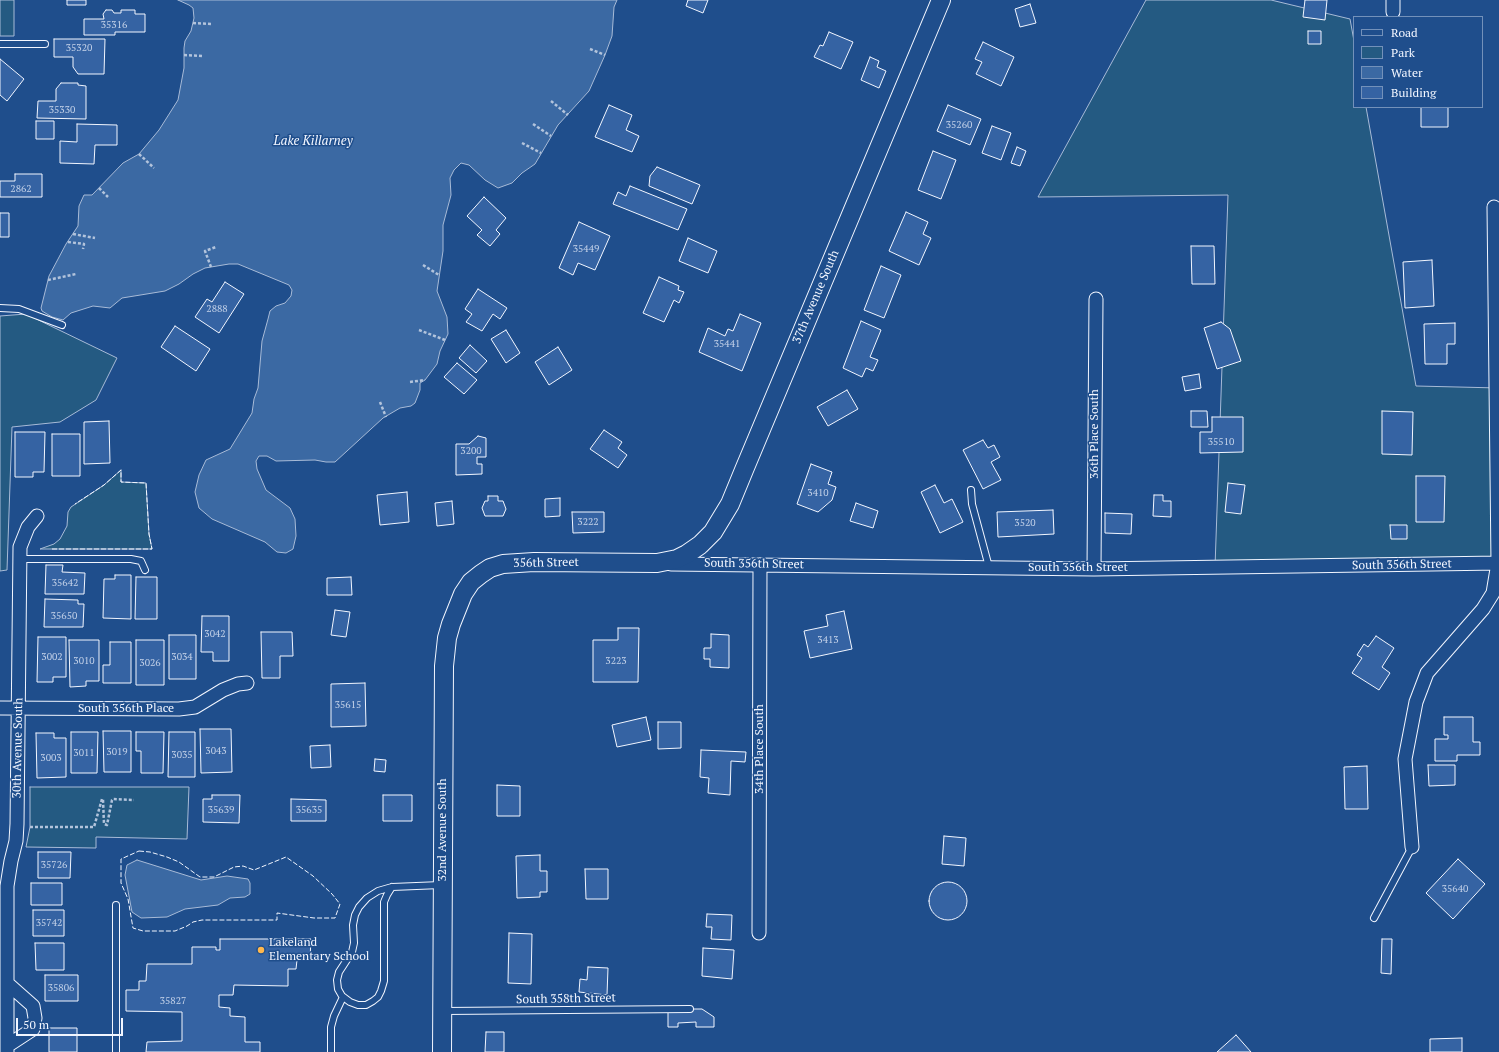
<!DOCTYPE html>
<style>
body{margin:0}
#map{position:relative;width:1499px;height:1052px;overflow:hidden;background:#1f4e8c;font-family:"PT Serif",serif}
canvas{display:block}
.legend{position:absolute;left:1353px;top:16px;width:130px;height:92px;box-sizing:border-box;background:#1f4e8c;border:1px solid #7391ba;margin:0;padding:5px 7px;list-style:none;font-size:12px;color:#f2f6ff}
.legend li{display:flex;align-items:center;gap:8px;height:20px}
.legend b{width:20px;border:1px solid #7391ba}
.scale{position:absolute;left:16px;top:1018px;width:107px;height:18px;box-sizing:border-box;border:2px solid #f2f6ff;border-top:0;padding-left:5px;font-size:12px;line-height:14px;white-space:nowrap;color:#f2f6ff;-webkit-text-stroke:3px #1f4e8c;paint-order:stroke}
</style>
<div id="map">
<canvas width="1499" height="1052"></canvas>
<ul class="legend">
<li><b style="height:5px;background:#1f4e8c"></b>Road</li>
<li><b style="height:11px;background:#245a82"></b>Park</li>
<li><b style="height:11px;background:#3b69a3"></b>Water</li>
<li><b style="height:11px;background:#3563a3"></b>Building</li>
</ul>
<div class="scale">50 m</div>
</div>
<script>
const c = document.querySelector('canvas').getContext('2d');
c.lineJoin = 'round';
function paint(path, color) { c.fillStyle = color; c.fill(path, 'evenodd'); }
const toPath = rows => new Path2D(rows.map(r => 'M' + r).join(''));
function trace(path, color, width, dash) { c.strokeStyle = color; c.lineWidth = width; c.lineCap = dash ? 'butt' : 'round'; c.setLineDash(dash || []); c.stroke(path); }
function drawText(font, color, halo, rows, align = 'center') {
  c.font = font + ' "PT Serif",serif'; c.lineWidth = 3; c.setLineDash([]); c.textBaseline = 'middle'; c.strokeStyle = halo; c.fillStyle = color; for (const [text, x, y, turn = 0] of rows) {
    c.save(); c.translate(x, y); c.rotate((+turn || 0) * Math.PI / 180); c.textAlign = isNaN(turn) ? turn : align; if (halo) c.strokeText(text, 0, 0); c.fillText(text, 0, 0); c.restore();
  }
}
const green = toPath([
 [0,0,14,0,14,36,0,36,0,0],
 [1146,0,1271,0,1350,19,1354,41,1354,107,1366,107,1416,386,1499,388,1499,569,1215,567,1228,195,1038,197,1146,0],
 [26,314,117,358,96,400,60,422,12,427,7,570,0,571,0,316,26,314],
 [121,470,121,482,146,483,149,534,152,549,40,549,54,544,60,539,67,526,68,512,71,507,104,485,121,470],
 [30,787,189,787,187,839,96,837,96,848,26,847,30,827,30,787]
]);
paint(green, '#245a82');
trace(green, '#a8bbd7', 1);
const water = toPath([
 [178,0,617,0,614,7,612,36,605,55,589,91,558,125,535,164,522,173,512,183,498,188,485,180,469,165,461,163,454,170,450,178,451,195,443,225,443,251,437,291,447,317,448,334,440,351,437,364,425,380,420,383,420,390,415,403,411,406,400,408,383,418,335,462,326,462,315,460,276,461,267,456,259,456,256,461,257,469,266,490,290,508,295,519,296,536,293,549,286,553,277,552,265,542,212,519,199,508,195,492,199,475,206,460,230,449,252,413,254,399,258,388,262,341,268,319,270,311,276,306,285,303,291,296,292,290,289,285,238,264,229,264,205,268,193,274,179,284,165,291,122,298,110,308,93,306,71,313,63,320,52,317,42,311,41,308,49,276,66,244,78,226,79,206,84,195,92,195,123,163,139,154,159,130,178,100,184,68,184,48,185,41,191,31,194,18,193,8,189,5,178,0],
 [137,860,201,880,227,876,248,879,250,883,250,894,245,897,230,898,218,905,185,909,167,917,141,918,132,912,125,875,127,865,137,860]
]);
paint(water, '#3b69a3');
trace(water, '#a8bbd7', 1);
const building = toPath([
 [67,0,86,0,86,5,67,5,67,0],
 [688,0,708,0,703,13,686,6,688,0],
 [1305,0,1327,0,1325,20,1303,17,1305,0],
 [1030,4,1036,23,1020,27,1015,9,1030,4],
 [106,10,112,10,114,13,121,13,121,10,135,10,135,14,145,14,145,32,115,32,115,35,84,35,84,19,104,19,103,14,106,10],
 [1308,31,1321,31,1321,44,1308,44,1308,31],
 [829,32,853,42,841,69,814,57,820,45,823,46,829,32],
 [54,39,105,39,104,74,78,74,73,67,73,57,54,57,54,39],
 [983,42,1014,57,1001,86,976,74,982,62,975,59,983,42],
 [870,57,879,61,877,67,886,71,879,88,861,80,870,57],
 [0,59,24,79,7,101,0,95,0,59],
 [61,83,78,83,78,85,86,86,86,119,37,118,38,101,56,101,56,89,61,83],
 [609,105,632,115,626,130,639,136,632,152,595,137,609,105],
 [948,105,981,119,970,145,937,131,948,105],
 [1421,107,1448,107,1448,127,1421,127,1421,107],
 [36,121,54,121,54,139,36,139,36,121],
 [77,124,117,125,117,145,95,145,94,164,60,163,60,141,77,142,77,124],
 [992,126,1011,133,1001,160,982,153,992,126],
 [1017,147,1026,151,1020,166,1011,163,1017,147],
 [933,151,956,160,941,199,918,190,933,151],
 [657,167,700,185,692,204,649,186,650,176,657,167],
 [15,174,42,174,42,197,0,197,0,181,15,181,15,174],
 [630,186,687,209,678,230,613,204,618,192,626,196,630,186],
 [484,197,506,218,496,230,500,234,490,246,477,235,482,230,467,216,484,197],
 [906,212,928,222,923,234,931,238,919,265,889,251,906,212],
 [0,213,9,213,9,237,0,237,0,213],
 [579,222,610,236,595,270,578,263,573,275,559,268,579,222],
 [688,238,717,251,708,273,679,261,688,238],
 [1191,246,1214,246,1215,284,1192,284,1191,246],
 [1432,260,1434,306,1405,308,1403,262,1432,260],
 [881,266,901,275,884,318,864,310,881,266],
 [659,277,679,286,678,290,684,292,679,303,674,300,664,322,643,313,659,277],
 [225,282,244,294,219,333,195,317,207,299,212,302,225,282],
 [478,289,507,308,500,319,493,314,482,331,466,322,472,314,465,309,478,289],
 [740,314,761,323,742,371,699,352,708,328,725,336,728,329,733,331,740,314],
 [861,321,881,330,870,357,878,360,873,371,866,368,862,377,843,368,861,321],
 [1221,322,1230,329,1241,361,1217,369,1204,328,1221,322],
 [1455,323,1455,344,1447,344,1447,364,1425,364,1424,324,1455,323],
 [175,326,210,349,196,371,161,347,175,326],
 [506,330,520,353,506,363,491,339,506,330],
 [470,345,487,361,476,373,459,358,470,345],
 [558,347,572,370,549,385,535,362,558,347],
 [457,363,477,380,464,394,444,377,457,363],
 [1199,374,1201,388,1185,391,1182,377,1199,374],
 [847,390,858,409,828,426,817,407,847,390],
 [1191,411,1207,411,1208,427,1191,427,1191,411],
 [1382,411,1413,412,1412,455,1382,454,1382,411],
 [1212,417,1243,417,1243,452,1200,453,1200,432,1212,432,1212,417],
 [109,421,110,463,84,464,84,422,109,421],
 [604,430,622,442,618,448,627,455,618,468,590,449,604,430],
 [15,432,45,432,44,472,33,472,33,477,15,477,15,432],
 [52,434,80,434,80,476,52,476,52,434],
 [478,436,486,438,486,457,477,457,477,464,482,464,482,474,456,475,456,444,469,444,478,436],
 [983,440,988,448,994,445,1000,457,991,462,1001,480,983,489,963,450,983,440],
 [811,464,832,472,828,484,836,487,832,500,818,512,797,504,811,464],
 [1416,476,1445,476,1444,522,1416,522,1416,476],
 [1228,483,1245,485,1241,514,1225,512,1228,483],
 [935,485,944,503,952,499,963,522,940,533,921,492,935,485],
 [407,492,409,522,380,525,377,495,407,492],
 [1154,495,1163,495,1163,501,1171,501,1171,517,1153,516,1154,495],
 [488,496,498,496,498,501,503,501,506,509,503,516,485,516,482,508,485,501,488,501,488,496],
 [560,498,560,516,545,517,545,499,560,498],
 [452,501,454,524,437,526,435,503,452,501],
 [856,503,878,511,873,528,850,521,856,503],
 [1053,510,1054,534,998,537,997,512,1053,510],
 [572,512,604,512,604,532,573,533,572,512],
 [1105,513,1132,514,1131,534,1105,533,1105,513],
 [1390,525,1407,525,1407,539,1391,539,1390,525],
 [46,565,63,565,62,572,85,573,84,594,45,594,46,565],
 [115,575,131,575,131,619,103,618,104,579,115,579,115,575],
 [136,577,157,577,157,619,135,619,136,577],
 [351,577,352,595,327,595,327,578,351,577],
 [45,599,78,600,78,604,84,604,83,627,44,627,45,599],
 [335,610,350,612,346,637,331,635,335,610],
 [844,611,852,649,810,658,804,631,828,626,826,615,844,611],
 [202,616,229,616,229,661,213,661,213,652,201,652,202,616],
 [618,628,639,628,638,682,593,682,593,640,618,640,618,628],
 [261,632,292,632,293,656,280,656,280,678,262,678,261,632],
 [711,634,729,635,729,668,710,667,710,659,704,659,704,648,711,648,711,634],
 [169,635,196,635,196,679,169,679,169,635],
 [1376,636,1394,648,1382,667,1390,673,1379,690,1352,673,1362,658,1357,655,1364,644,1368,647,1376,636],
 [38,637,66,637,66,677,53,677,53,682,37,682,38,637],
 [69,640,99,640,99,681,86,681,86,686,70,687,69,640],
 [136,640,164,640,164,685,136,685,136,640],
 [110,642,131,642,131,683,103,683,103,665,110,665,110,642],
 [365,683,366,726,331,727,331,684,365,683],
 [646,717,651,740,617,747,612,725,646,717],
 [1444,717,1473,717,1473,742,1480,742,1480,755,1457,755,1457,761,1435,761,1435,739,1448,739,1448,735,1444,735,1444,717],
 [658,722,681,722,681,748,658,749,658,722],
 [200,729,231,729,232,772,201,773,200,729],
 [103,731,131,731,131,772,104,772,103,731],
 [71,732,98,732,97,773,71,773,71,732],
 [136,732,164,732,163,773,141,773,141,751,136,751,136,732],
 [169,732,195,732,195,777,168,777,169,732],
 [36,733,54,733,54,738,66,738,66,777,37,778,36,733],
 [330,745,331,767,311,768,310,746,330,745],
 [701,750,746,752,745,762,731,761,730,795,708,793,709,778,700,777,701,750],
 [375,759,386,760,385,772,374,771,375,759],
 [1428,765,1455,765,1455,785,1429,786,1428,765],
 [1367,766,1368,809,1345,809,1344,767,1367,766],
 [497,785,520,786,520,816,497,816,497,785],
 [212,795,240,795,239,823,203,822,203,799,212,799,212,795],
 [383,795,412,795,412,821,383,821,383,795],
 [291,799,326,800,326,821,291,821,291,799],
 [944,836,966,838,964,866,942,864,944,836],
 [38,852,71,852,70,878,38,878,38,852],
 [540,855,540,871,547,871,547,892,540,892,540,897,517,898,516,856,540,855],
 [1458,859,1485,884,1453,919,1426,893,1458,859],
 [585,869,608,869,608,899,586,899,585,869],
 '929 901a19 19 0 1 1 38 0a19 19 0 1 1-38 0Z',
 [31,883,62,883,62,905,31,905,31,883],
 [33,910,64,910,64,936,33,936,33,910],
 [707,914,732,915,731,940,711,939,712,927,706,927,707,914],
 [509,933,532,934,531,984,508,983,509,933],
 [220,939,311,939,310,959,297,960,296,969,288,969,288,986,234,985,233,995,219,995,219,1007,230,1008,230,1016,245,1017,245,1042,260,1042,260,1052,146,1052,147,1042,182,1041,182,1012,126,1011,126,990,139,990,139,981,146,981,147,964,192,964,192,947,216,947,216,950,220,950,220,939],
 [1382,939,1392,939,1391,974,1381,973,1382,939],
 [35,943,64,943,64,970,36,970,35,943],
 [703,948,734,950,732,979,702,976,703,948],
 [588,967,608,968,607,995,579,992,580,979,587,980,588,967],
 [45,975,78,975,78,1001,45,1001,45,975],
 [668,1009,702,1009,714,1017,714,1027,696,1027,696,1022,678,1023,678,1027,668,1027,668,1009],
 [49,1028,77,1028,77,1052,49,1052,49,1028],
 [486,1032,504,1032,504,1052,485,1052,486,1032],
 [1236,1035,1251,1052,1217,1052,1236,1035],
 [1462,1038,1462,1052,1430,1052,1430,1039,1462,1038]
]);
paint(building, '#3563a3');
trace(building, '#f2f6ff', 1);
const lane = toPath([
 [0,44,45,44],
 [0,308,19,309,62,325],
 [971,490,972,504,989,567],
 [20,559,131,559,141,561,145,570],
 [392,887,387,895,384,902,384,981,381,991,378,997,373,1001,366,1005,358,1005,350,1002,342,996,338,989,337,980,339,972,352,952,354,943,353,925,355,915,359,907,367,898,378,891,392,887,441,885],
 [116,905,116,1052],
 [1374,918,1412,847],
 [444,1011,690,1009],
 [331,1052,331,1027,334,1016,343,997]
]);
const street = toPath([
 [1393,12,1393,0],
 [671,564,1094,569,1499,563],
 [1094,569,1096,299],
 [0,708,179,709,195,707,223,690,238,684,247,683],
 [1412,847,1405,759,1416,702,1427,673,1483,609,1493,593,1498,563,1494,207],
 [759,933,760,565],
 [7,983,33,1006,35,1018,33,1029,7,1046],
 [7,1052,7,886,11,861,16,841,17,824,20,547,28,527,37,516]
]);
const secondary = toPath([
 [442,1052,444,666,447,638,451,624,463,594,471,582,481,574,490,568,503,564,534,562,657,563,677,559,687,554,700,545,713,532,730,504,744,470,941,0]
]);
trace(lane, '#f2f6ff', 8);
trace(street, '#f2f6ff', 15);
trace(secondary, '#f2f6ff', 20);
trace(toPath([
 [193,23,212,24],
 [590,49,605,55],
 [184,55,202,56],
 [551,101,568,115],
 [533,124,551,136],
 [522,143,541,153],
 [139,154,154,168],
 [99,188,108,197],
 [73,234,95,238],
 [68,242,84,244,83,249],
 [423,265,439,275],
 [211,267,205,251,216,247],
 [48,280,76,274],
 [419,330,445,340],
 [410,382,425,380],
 [380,402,386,417],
 [30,827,94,827,102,799,103,799,104,824,107,825,112,800,113,799,134,800]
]), '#b3c4dc', 2.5, [3, 2]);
trace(lane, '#1f4e8c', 6);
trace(street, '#1f4e8c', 13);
trace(secondary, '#1f4e8c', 18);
trace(toPath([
 [52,549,152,549,149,534,146,483,121,482,121,470,104,485,75,504],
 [139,851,150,852,167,857,179,862,200,877,214,877,234,867,243,866,254,870,286,857,313,876,332,894,340,904,335,918,314,918,277,913,277,920,202,920,193,922,187,926,175,931,143,931,133,928,128,899,121,883,121,859,139,851]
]), '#f2f6ff', 1, [5, 2]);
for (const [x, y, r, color] of [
 [261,950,4,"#ffb74d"]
]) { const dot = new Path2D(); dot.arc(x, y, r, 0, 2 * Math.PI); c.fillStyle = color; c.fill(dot); trace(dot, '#1f4e8c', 1.5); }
drawText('10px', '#c3d1e8', null, [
 ["35316",114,25],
 ["35320",79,48],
 ["35330",62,110],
 ["35260",959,125],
 ["2862",21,189],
 ["35449",586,249],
 ["2888",217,309],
 ["35441",727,344],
 ["35510",1221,442],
 ["3200",471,451],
 ["3410",818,493],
 ["3222",588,522],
 ["3520",1025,523],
 ["35642",65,583],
 ["35650",64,616],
 ["3042",215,634],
 ["3413",828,640],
 ["3002",52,657],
 ["3034",182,657],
 ["3010",84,661],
 ["3223",616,661],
 ["3026",150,663],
 ["35615",348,705],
 ["3043",216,751],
 ["3019",117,752],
 ["3011",84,753],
 ["3035",182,755],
 ["3003",51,758],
 ["35639",221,810],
 ["35635",309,810],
 ["35726",54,865],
 ["35640",1455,889],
 ["35742",49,923],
 ["35806",61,988],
 ["35827",173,1001]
]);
drawText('12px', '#f2f6ff', '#1f4e8c', [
 ["37th Avenue South",816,297,-67],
 ["36th Place South",1095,434,-90],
 ["356th Street",546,563,-1],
 ["South 356th Street",754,564,1],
 ["South 356th Street",1402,565,-1],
 ["South 356th Street",1078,568],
 ["South 356th Place",126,709],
 ["30th Avenue South",18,748,-89],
 ["34th Place South",760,749,-90],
 ["32nd Avenue South",443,830,-90],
 ["South 358th Street",566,999,-1]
]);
drawText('12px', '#f2f6ff', '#1f4e8c', [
 ["Lakeland",269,943],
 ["Elementary School",269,957]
], 'left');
drawText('italic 13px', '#f2f6ff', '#1f4e8c', [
 ["Lake Killarney",313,141]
]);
</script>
